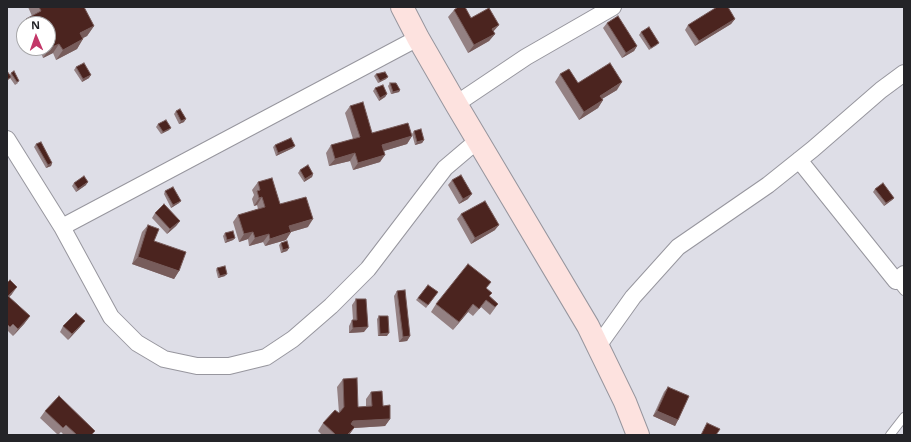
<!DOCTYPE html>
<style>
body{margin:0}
#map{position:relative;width:911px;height:442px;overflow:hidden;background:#dedee7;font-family:"Open Sans",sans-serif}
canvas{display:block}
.frame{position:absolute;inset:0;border:8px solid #242428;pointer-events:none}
.north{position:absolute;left:16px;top:16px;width:40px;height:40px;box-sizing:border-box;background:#fff;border:1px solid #a7a7a9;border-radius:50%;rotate:358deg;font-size:11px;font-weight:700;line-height:16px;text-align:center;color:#242428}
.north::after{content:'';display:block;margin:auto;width:14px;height:18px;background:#c33768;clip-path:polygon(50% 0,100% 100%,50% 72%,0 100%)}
</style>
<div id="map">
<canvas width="911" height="442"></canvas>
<div class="frame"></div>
<div class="north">N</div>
</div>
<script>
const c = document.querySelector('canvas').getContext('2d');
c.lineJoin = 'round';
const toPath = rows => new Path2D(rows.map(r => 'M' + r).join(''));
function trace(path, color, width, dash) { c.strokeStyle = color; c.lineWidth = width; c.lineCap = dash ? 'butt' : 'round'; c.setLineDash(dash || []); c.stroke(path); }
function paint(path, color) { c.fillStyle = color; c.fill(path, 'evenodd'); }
const lane = toPath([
 [896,281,904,291],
 [890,435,904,417]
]);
const street = toPath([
 [456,104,526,57,613,7],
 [7,139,62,227,111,317,137,343,164,359,197,366,229,366,266,357,293,339,331,306,368,269,445,168,478,140],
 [799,160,896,281,904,274],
 [62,227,418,38],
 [598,346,633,297,678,247,768,185,813,149,881,90,904,73]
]);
const secondary = toPath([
 [402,7,418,38,456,104,588,326,625,402,638,435]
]);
trace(lane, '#97969e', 10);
trace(street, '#97969e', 18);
trace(secondary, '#97969e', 24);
trace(lane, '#fff', 8);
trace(street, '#fff', 16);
trace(secondary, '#fde2df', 22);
paint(toPath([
 [28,7,84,7,94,26,87,36,83,38,77,49,56,60,53,53,43,58,40,50,33,54,30,48,48,48,48,24,24,24,24,37,20,28,26,19,32,16],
 [454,10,471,18,494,32,495,34,489,41,468,53,448,17],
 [735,19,731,24,695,46,685,30,688,25],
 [607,23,637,46,634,51,622,58,603,28],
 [641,32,657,45,649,50,639,35],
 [76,67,89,78,82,82,74,70],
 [7,71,10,75,11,73,18,83,15,85,10,78,7,81],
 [376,74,386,79,378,83,374,76],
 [560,74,578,83,617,90,602,99,603,100,598,108,579,120,555,82],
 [390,83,400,90,399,92,391,94,388,86],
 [375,88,387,94,385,97,379,101,373,91],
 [350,106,372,133,412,136,407,144,384,151,380,162,353,170,350,161,329,166,326,153,331,145,353,139,345,113],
 [176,111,184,122,179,124,174,114],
 [158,124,169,130,161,134,156,127],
 [414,131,424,140,422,143,415,145,412,134],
 [36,144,52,163,51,166,46,168,34,147],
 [275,145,293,148,276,156,273,147],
 [300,170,313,174,312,177,304,182,298,173],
 [452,180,468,199,459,204,448,185],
 [258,182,280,204,308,227,291,232,286,240,265,246,263,242,249,246,248,239,239,242,233,222,238,215,258,209,257,205,254,206,252,199,254,195,252,190],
 [74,183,86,185,76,192,72,186],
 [875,189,894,198,892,200,884,206,873,192],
 [165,191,179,203,171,208,164,194],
 [155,213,180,221,176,226,167,234,152,218],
 [461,214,495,230,471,244,457,219],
 [148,225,154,241,179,271,174,279,132,264,142,232],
 [225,233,235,238,233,240,225,243,223,236],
 [281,243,289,248,287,251,281,253,279,245],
 [217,268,225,276,218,278,216,270],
 [491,282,486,288,490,296,498,304,490,315,481,307,473,316,468,312,453,330,431,312,436,304],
 [7,283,12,294,9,297,30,316,24,324,13,336,8,331,7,332],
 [428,285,438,292,426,308,416,300],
 [397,291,410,336,407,341,399,342,394,296],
 [356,299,364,332,349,333,349,326,352,320,353,320,352,305],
 [379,316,387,336,378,336,377,319],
 [63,326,81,326,68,340,60,332],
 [343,379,358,407,366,407,366,399,371,392,383,406,390,419,385,426,354,428,349,435,322,435,318,431,323,423,339,413,337,387],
 [668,387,678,420,675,426,653,416,664,392],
 [45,411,95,431,92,435,64,435,61,432,58,435,40,418]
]), '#948183');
paint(toPath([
 [735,19,731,24,695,46,699,41],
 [499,25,493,32,492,29],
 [94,26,87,36,73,43,80,33],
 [495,34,489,41,468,53,474,45],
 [83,39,77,49,56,60,63,50],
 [59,44,53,53,43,58,50,48],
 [637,46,634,51,622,58,626,53],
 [37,48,41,48,40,50,33,54],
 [91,75,89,78,82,82,83,79],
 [388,77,386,79,378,83,380,81],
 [622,82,617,90,595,103,600,96],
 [400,90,399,92,391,94,393,92],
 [387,94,385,97,379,101,380,98],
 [603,100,598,108,579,120,584,112],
 [186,119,184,122,179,124,181,121],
 [171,128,169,130,161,134,163,132],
 [412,136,407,144,377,153,382,145],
 [424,140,422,143,415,145,417,142],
 [295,146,293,148,276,156,278,153],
 [355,153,350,161,329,166,335,159],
 [385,155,380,162,353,170,358,163],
 [52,163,51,166,46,168,48,165],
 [313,174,312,177,304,182,305,179],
 [88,182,86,185,76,192,78,189],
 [472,194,468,199,459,204,463,199],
 [262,197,257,205,254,206,259,198],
 [894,198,892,200,884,206,886,203],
 [181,201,179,203,171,208,173,205],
 [313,219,308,227,284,234,289,226],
 [180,221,176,226,167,234,170,229],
 [499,225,495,230,471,244,475,238],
 [253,232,248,239,239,242,244,234],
 [291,232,286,240,265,246,270,239],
 [269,234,263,242,249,246,255,238],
 [235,238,233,240,225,243,227,240],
 [289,248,287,251,281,253,283,250],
 [138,257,179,271,174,279,132,264],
 [227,274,225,276,218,278,220,276],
 [17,287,12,294,7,299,7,298],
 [473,304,468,312,453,330,459,322],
 [30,316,24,324,13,336,18,329],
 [85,321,81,326,68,340,72,334],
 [368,327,364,332,349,333,353,328],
 [389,333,387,336,378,336,380,334],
 [410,336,407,341,399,342,403,337],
 [657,411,678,420,675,426,653,416],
 [390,419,385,426,354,428,349,435,347,435,346,431,353,421]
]), '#775c5b');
const building = toPath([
 [39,7,84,7,94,26,80,33,83,39,63,50,59,44,50,48,48,44,48,24,29,24,26,19,41,11,39,7],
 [458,7,465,7,471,18,489,8,499,25,492,29,495,34,474,45,454,10,458,7],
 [717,7,728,7,735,19,699,41,688,25,717,7],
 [618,16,637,46,626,53,607,23,618,16],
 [649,27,659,43,651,48,641,32,649,27],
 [84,63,91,75,83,79,76,67,84,63],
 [610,63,622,82,600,96,603,100,584,112,560,74,569,69,578,83,610,63],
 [7,71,11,77,7,80,7,71],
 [14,71,19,81,17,82,11,73,14,71],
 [385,72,388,77,380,81,376,74,385,72],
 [390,83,396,83,400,90,393,92,390,83],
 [383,85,387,94,380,98,375,88,383,85],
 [363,102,372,133,408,123,412,136,382,145,385,155,358,163,355,153,335,159,331,145,360,137,350,106,363,102],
 [180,109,186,119,181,121,176,111,180,109],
 [166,120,171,128,163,132,158,124,166,120],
 [421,129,424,140,417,142,414,131,421,129],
 [291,138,295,146,278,153,275,145,291,138],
 [41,142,52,163,48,165,36,144,41,142],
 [308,165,313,174,305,179,300,170,308,165],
 [461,175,472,194,463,199,452,180,461,175],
 [84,176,88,182,78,189,74,183,84,176],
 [272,178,280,204,306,197,313,219,289,226,291,232,270,239,269,234,255,238,253,232,244,234,238,215,265,207,262,197,259,198,257,191,260,190,258,182,272,178],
 [883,183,894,198,886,203,875,189,883,183],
 [173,187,181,201,173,205,165,191,173,187],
 [485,201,499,225,475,238,461,214,485,201],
 [164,204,180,221,170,229,155,213,164,204],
 [148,225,159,229,154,241,186,252,179,271,138,257,148,225],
 [233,231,235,238,227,240,225,233,233,231],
 [287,241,289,248,283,250,281,243,287,241],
 [468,264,491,282,486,288,492,293,489,296,498,304,495,307,486,300,479,309,473,304,459,322,436,304,468,264],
 [225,266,227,274,220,276,217,268,225,266],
 [10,280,17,287,8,296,30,316,18,329,13,324,10,327,7,324,7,283,10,280],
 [428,285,438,292,428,305,418,298,428,285],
 [405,290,410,336,403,337,397,291,405,290],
 [356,299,366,299,368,327,353,328,352,320,357,320,356,299],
 [76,313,85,321,72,334,63,326,76,313],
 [379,316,388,316,389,333,380,334,379,316],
 [357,378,358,407,372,406,371,392,382,391,383,406,390,405,390,419,353,421,351,424,355,427,347,435,336,435,323,423,335,410,339,413,344,407,343,379,357,378],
 [668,387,689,396,678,420,657,411,668,387],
 [59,396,95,431,91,435,77,435,66,425,63,428,45,411,59,396],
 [707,423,720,429,716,435,701,435,707,423]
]);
paint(building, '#4b241f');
trace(building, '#775c5b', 1);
</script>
